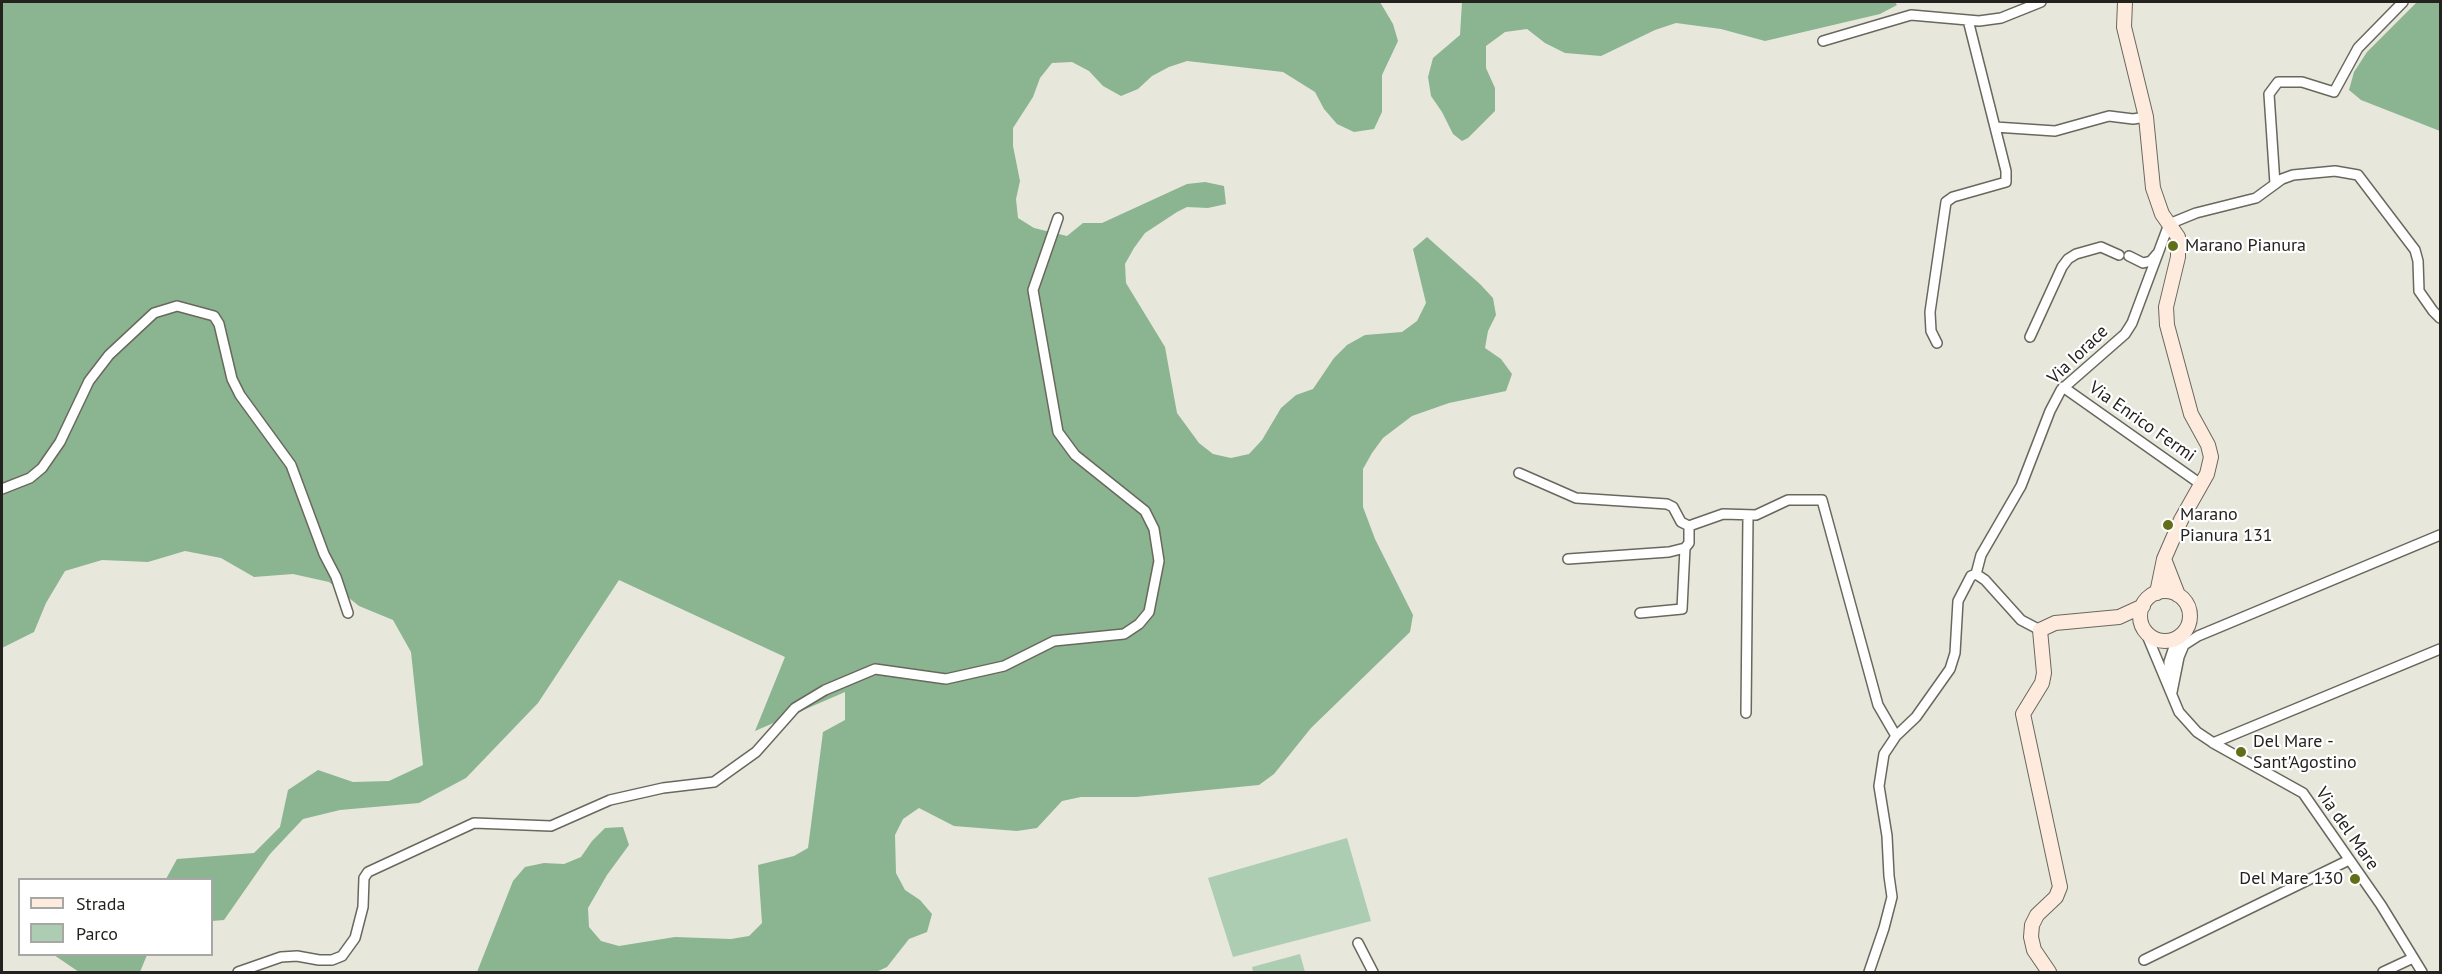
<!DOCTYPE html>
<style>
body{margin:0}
#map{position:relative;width:2442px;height:974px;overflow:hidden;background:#e8e7db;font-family:"PT Sans",sans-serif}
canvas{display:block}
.frame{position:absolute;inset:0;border:3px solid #23221e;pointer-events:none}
.legend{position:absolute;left:18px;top:878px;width:195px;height:78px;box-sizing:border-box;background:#fff;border:2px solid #a7a7a5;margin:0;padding:8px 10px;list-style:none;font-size:18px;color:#23221e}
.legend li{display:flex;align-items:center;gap:12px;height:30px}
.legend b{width:30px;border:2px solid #a7a7a5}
</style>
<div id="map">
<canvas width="2442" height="974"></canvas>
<div class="frame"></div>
<ul class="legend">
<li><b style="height:8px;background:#ffeade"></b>Strada</li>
<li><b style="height:16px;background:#adcdb2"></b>Parco</li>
</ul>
</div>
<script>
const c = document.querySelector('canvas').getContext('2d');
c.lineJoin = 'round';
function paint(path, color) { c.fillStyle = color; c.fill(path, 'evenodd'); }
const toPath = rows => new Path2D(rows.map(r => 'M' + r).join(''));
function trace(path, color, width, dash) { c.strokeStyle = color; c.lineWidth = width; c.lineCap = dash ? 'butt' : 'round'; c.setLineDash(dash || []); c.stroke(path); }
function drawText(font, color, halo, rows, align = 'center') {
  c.font = font + ' "PT Sans",sans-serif'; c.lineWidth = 4.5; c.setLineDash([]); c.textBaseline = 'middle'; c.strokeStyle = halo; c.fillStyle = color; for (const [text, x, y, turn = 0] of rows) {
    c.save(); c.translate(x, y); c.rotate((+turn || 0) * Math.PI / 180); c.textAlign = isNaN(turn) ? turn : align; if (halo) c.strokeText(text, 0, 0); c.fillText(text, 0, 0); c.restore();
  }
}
paint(toPath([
 [1347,838,1371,921,1233,957,1208,878],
 [1300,954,1305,972,1253,972,1252,967]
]), '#adcdb2');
paint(toPath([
 [2,2,1380,2,1393,24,1398,41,1382,75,1382,112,1374,129,1354,132,1337,124,1324,109,1315,92,1283,72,1187,61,1169,67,1152,76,1138,89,1121,96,1103,86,1089,71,1072,62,1052,63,1040,78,1033,97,1013,128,1013,146,1020,181,1016,199,1018,218,1034,228,1067,236,1083,223,1102,223,1187,184,1205,182,1224,186,1226,204,1208,208,1187,207,1177,212,1145,233,1134,248,1125,264,1126,283,1165,347,1177,413,1199,443,1213,454,1231,458,1249,454,1262,440,1281,408,1296,395,1313,389,1334,358,1347,345,1365,335,1402,332,1417,321,1426,303,1413,249,1427,237,1480,284,1493,298,1496,315,1488,331,1485,348,1501,359,1512,374,1506,391,1449,403,1412,416,1383,438,1372,453,1363,469,1363,507,1375,539,1413,615,1410,632,1311,728,1274,774,1259,785,1136,797,1081,797,1062,801,1037,828,1017,831,954,826,919,808,903,819,895,835,896,873,905,890,920,900,932,914,927,932,909,939,887,967,876,972,477,972,513,881,525,867,544,863,564,864,581,857,592,841,605,828,623,827,629,845,607,875,588,908,589,927,601,941,619,946,675,937,731,939,749,936,762,923,758,865,794,856,808,848,823,732,845,720,845,692,755,731,785,657,619,580,538,703,466,778,419,803,340,810,303,819,270,854,224,920,212,921,212,880,166,879,177,859,254,853,280,827,288,790,318,770,353,782,389,781,423,765,411,652,393,620,359,606,329,582,293,574,254,577,221,558,185,551,148,562,102,560,65,571,46,603,34,632,2,648],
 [1462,2,1895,2,1897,5,1880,14,1765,41,1721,29,1676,23,1655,30,1601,56,1565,53,1545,43,1527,29,1505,32,1486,46,1486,68,1495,88,1495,111,1468,138,1462,141,1453,134,1442,112,1431,96,1428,77,1433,58,1460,35],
 [2417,2,2440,2,2440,131,2361,100,2349,90,2354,72,2367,52],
 [54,955,147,955,140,972,79,972]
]), '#8bb491');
const street = toPath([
 [1823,41,1911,15,1979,21,2001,18,2041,2],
 [1995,127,2055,131,2109,116,2133,119,2146,117],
 [2275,184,2269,94,2278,82,2302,82,2334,92,2358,48,2403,2],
 [2129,256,2143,263,2151,261,2157,254],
 [2030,337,2062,267,2068,259,2076,254,2101,247,2119,255],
 [1937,343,1931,331,1930,312,1946,202,1953,197,2006,182,2006,171,1968,20],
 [2063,387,2202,485],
 [1519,473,1576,498,1667,504,1673,507,1681,522,1689,526,1723,514,1756,515,1788,500,1822,500,1878,705,1896,736],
 [2,489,30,478,42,468,60,442,89,381,109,355,154,313,177,306,214,316,219,324,232,379,240,395,291,465,324,554,336,577,348,613],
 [1568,559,1669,552,1685,548,1689,543,1689,526],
 [1976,574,1981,555,2021,486,2050,411,2061,390,2125,334,2132,323,2169,224,2196,213,2256,198,2282,179,2293,175,2335,171,2358,175,2415,250,2418,261,2419,291,2433,311,2440,318],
 [1640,613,1682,609,1685,548],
 [2146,633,2179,712,2197,732,2215,744,2303,793,2381,905,2422,972],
 [2169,679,2169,662,2177,638],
 [2172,692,2179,657,2184,645,2198,636,2440,535],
 [1746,713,1748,516],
 [2213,743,2440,649],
 [1358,943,1373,972],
 [2144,960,2349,860],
 [238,972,281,957,297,956,319,960,332,960,342,956,355,938,363,907,364,878,368,872,474,823,551,826,610,800,663,788,714,782,756,752,795,708,825,690,875,669,946,679,1004,666,1054,641,1124,634,1139,624,1149,612,1159,561,1154,529,1145,511,1075,455,1058,432,1033,290,1058,218],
 [1869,972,1884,928,1892,897,1889,876,1887,836,1879,786,1884,754,1896,736,1916,717,1950,669,1955,653,1958,601,1971,576,1976,574,1985,580,2021,620,2040,630],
 [2383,972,2413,958]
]);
const secondary = toPath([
 [2125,2,2124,27,2146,117,2153,188,2162,214,2178,237,2178,257,2166,307,2167,325,2191,414,2208,445,2211,457,2207,474,2181,520,2164,559,2157,593],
 [2164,559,2178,595],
 '2140 616a25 25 0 1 1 50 0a25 25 0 1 1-50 0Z',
 [2049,972,2034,950,2031,937,2032,925,2037,915,2056,897,2060,887,2023,714,2042,683,2044,673,2040,630,2055,623,2119,617,2143,606]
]);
trace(street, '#69685d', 12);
trace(secondary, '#69685d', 16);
trace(street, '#fff', 9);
trace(secondary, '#ffeade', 14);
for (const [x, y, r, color] of [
 [2173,246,6,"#626f19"],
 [2168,525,6,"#626f19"],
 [2241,752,6,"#626f19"],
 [2355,879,6,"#626f19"]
]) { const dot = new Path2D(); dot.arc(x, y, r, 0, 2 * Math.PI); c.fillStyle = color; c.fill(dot); trace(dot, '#fff', 2); }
drawText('18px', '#23221e', '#fff', [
 ["Marano Pianura",2185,246],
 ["Marano",2180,515],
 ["Pianura 131",2180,536],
 ["Del Mare -",2253,742],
 ["Sant'Agostino",2253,763],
 ["Del Mare 130",2343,879,"right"]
], 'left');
drawText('18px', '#23221e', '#fff', [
 ["Via Iorace",2078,355,-44],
 ["Via Enrico Fermi",2142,422,35],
 ["Via del Mare",2347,829,55]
]);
</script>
